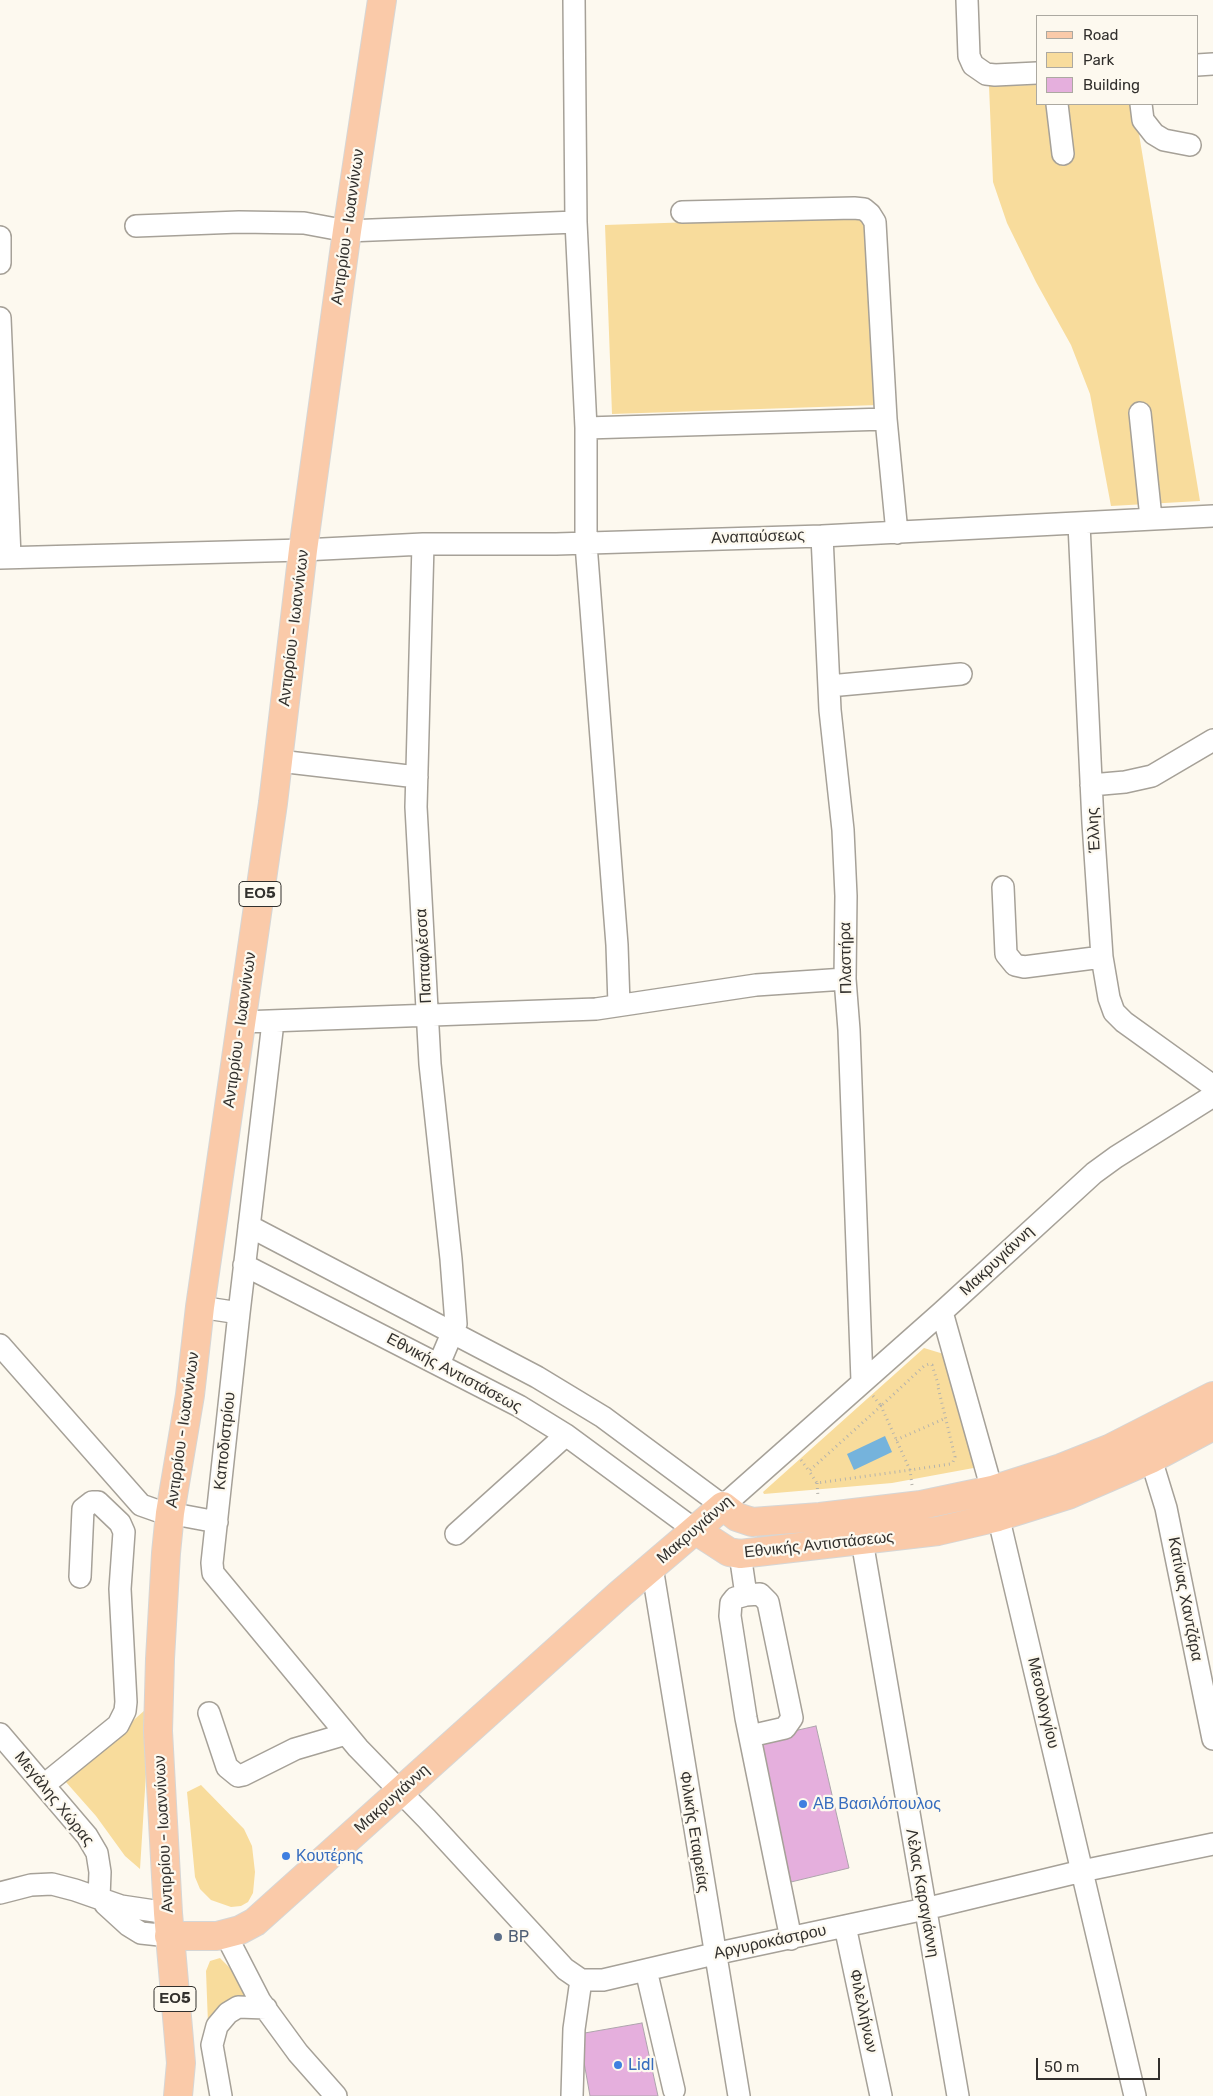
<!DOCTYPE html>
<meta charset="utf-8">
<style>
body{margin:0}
#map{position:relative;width:1213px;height:2096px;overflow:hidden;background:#fdf9ef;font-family:Rubik,sans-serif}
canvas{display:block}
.legend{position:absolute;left:1036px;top:15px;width:162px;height:90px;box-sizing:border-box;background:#fdf9ef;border:1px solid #aca9a1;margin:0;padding:6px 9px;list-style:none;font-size:15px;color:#32302d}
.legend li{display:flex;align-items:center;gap:10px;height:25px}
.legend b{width:25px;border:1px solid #aca9a1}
.scale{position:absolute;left:1036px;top:2058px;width:124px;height:22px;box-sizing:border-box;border:2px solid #32302d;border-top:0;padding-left:6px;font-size:15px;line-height:18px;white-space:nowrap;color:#32302d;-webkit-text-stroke:4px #fdf9ef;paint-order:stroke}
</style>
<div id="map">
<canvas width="1213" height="2096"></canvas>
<ul class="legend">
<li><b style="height:6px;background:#facaa9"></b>Road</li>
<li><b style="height:14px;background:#f8dc9c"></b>Park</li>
<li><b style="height:14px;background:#e5afdd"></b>Building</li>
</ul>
<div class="scale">50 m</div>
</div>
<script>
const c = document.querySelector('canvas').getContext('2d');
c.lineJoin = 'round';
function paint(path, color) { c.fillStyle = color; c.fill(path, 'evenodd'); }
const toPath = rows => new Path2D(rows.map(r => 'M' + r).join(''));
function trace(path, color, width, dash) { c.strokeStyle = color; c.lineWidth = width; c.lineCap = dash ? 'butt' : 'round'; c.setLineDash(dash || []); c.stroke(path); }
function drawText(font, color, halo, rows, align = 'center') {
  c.font = font + ' Rubik,sans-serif'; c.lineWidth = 4.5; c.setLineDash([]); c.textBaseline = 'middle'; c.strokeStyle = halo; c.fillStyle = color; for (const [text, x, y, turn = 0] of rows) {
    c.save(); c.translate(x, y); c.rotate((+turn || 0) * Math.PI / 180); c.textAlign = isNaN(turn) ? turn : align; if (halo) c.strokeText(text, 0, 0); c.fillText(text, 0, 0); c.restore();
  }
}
paint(toPath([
 [1037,85,1037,104,1134,104,1200,501,1111,506,1090,394,1071,345,1036,282,1007,223,993,182,989,86],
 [871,216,878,405,612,414,605,225],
 [924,1348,947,1355,979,1467,892,1483,764,1494,763,1492],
 [145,1710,150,1710,140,1869,125,1856,96,1816,65,1781],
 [201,1785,244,1829,252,1846,255,1872,253,1893,248,1902,241,1906,231,1907,211,1900,200,1889,195,1877,187,1792],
 [220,1958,230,1968,249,1997,208,2024,206,1971,210,1961]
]), '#f8dc9c');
paint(toPath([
 [885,1436,892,1452,854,1470,847,1454]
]), '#75b3dc');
const building = toPath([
 [816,1726,849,1868,791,1882,758,1739,816,1726],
 [642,2023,658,2096,590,2096,579,2034,642,2023]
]);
paint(building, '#e5afdd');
trace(building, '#aea5ac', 1);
const minor = toPath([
 [574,0,576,222,586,428,586,544,617,945,619,1005],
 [967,0,969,56,973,65,986,74,995,75,1037,73],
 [1197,65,1213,64],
 [1057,104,1063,154],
 [1141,104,1143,120,1154,134,1164,140,1190,145],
 [682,212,854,208,864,209,870,214,875,222,886,419,897,533],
 [136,226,239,222,304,223,347,231,576,222],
 [0,237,0,263],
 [0,318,10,557],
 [1140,413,1151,518],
 [586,428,886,419],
 [1079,524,1093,823,1102,957,1109,998,1114,1012,1124,1022,1213,1086],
 [822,536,830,710,843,830,846,896,845,979,849,1030,862,1381],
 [423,544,416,807,430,1064,451,1259,456,1324,439,1364],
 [0,558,303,550,423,544,556,544,822,536,1213,516],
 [829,686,961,674],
 [279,761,417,777],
 [1091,785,1125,782,1152,776,1213,740],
 [1003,887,1006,954,1015,965,1024,967,1102,957],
 [242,1022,596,1009,756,985,845,979],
 [273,1022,239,1313,212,1563,213,1573,358,1748,427,1819,565,1969,581,1980,603,1980,714,1954,925,1909,1082,1871,1213,1844],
 [249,1226,537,1377,603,1417,723,1506,942,1312,1094,1173,1116,1157,1213,1096],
 [244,1265,519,1406,566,1435,695,1530],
 [200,1307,239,1313],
 [942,1312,992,1490,1135,2096],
 [0,1345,141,1505,158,1511,217,1522],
 [1151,1459,1166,1508,1213,1739],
 [456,1534,566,1435],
 [862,1541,958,2096],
 [740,1554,746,1595,735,1598,731,1603,730,1616,746,1718,791,1939],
 [652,1567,739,2096],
 [746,1595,760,1594,768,1602,792,1718,785,1728,750,1736],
 [209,1713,227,1767,238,1776,243,1775,295,1749,346,1734],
 [0,1734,87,1836,97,1853,100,1872,99,1898],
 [44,1785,118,1725,125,1711,126,1702,120,1589,124,1532,120,1523,98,1502,92,1502,83,1509,80,1577],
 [0,1893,31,1885,52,1884,75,1890,121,1906,168,1913],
 [105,1904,128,1925,141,1933,169,1936],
 [845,1926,881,2096],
 [226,1935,260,2001,298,2053,336,2096],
 [646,1970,674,2090],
 [221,2096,212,2045,217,2026,228,2013,238,2007,266,2008],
 [572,2096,574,2029,581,1980]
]);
const major = toPath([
 [695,1530,729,1552,740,1554,938,1531,998,1517,1068,1495,1151,1459,1213,1426],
 [169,1936,217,1936,240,1930,255,1922,620,1594,723,1506,737,1517,752,1522,820,1517,921,1505,992,1490,1061,1468,1109,1449,1213,1396],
 [178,2096,181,2063,168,1913,158,1731,160,1659,166,1553,170,1513,190,1395,200,1307,273,803,303,550,347,231,382,0]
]);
trace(minor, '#a6a198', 24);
trace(major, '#d6d6d5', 30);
trace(toPath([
 [873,1396,881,1406,924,1366,929,1364,932,1365,939,1387],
 [896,1440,946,1418],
 [801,1460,809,1471],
 [817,1483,818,1497],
 [912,1485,910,1470,881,1406,809,1471,817,1483,910,1470,950,1464,953,1462,955,1457,938,1387]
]), '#b6b3ab', 3, [1, 4]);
trace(minor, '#fff', 21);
trace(major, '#facaa9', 28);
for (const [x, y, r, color] of [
 [803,1804,5,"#3f7fe0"],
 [286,1856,5,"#3f7fe0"],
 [498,1937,5,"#5c6f8a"],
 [618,2065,5,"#3f7fe0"]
]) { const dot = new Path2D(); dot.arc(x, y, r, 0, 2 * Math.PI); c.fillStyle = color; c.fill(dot); trace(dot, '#fdf9ef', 2); }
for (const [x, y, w] of [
 [260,894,42],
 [175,1999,42]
]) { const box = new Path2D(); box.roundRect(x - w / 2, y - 12.5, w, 25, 4); c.fillStyle = '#fdf9ef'; c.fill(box); trace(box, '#32302d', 1); }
drawText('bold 15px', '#32302d', null, [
 ["ΕΟ5",260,894],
 ["ΕΟ5",175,1999]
]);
drawText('16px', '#32302d', '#fdf9ef', [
 ["Αντιρρίου - Ιωαννίνων",348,227,-82],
 ["Αναπαύσεως",758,537,-2],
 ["Αντιρρίου - Ιωαννίνων",294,628,-83],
 ["Έλλης",1094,830,-93],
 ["Παπαφλέσσα",424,956,-93],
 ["Πλαστήρα",846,958,-91],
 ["Αντιρρίου - Ιωαννίνων",240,1030,-82],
 ["Μακρυγιάννη",997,1261,-43],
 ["Εθνικής Αντιστάσεως",454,1373,28],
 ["Αντιρρίου - Ιωαννίνων",183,1430,-82],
 ["Καποδιστρίου",225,1441,-84],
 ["Μακρυγιάννη",695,1530,-41],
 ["Εθνικής Αντιστάσεως",819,1545,-6],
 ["Κατίνας Χαντζάρα",1185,1599,79],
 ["Μεσολογγίου",1043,1703,77],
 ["Μεγάλης Χώρας",54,1799,51],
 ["Μακρυγιάννη",392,1799,-42],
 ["Φιλικής Εταιρείας",694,1832,81],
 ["Αντιρρίου - Ιωαννίνων",164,1834,-93],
 ["Λέλας Καραγιάννη",922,1893,80],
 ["Αργυροκάστρου",770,1942,-12],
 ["Φιλελλήνων",863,2011,78]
]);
drawText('16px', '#366cbe', '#fdf9ef', [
 ["ΑΒ Βασιλόπουλος",813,1804],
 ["Κουτέρης",296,1856],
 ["Lidl",628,2065]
], 'left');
drawText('16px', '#4e5e75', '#fdf9ef', [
 ["BP",508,1937]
], 'left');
</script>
